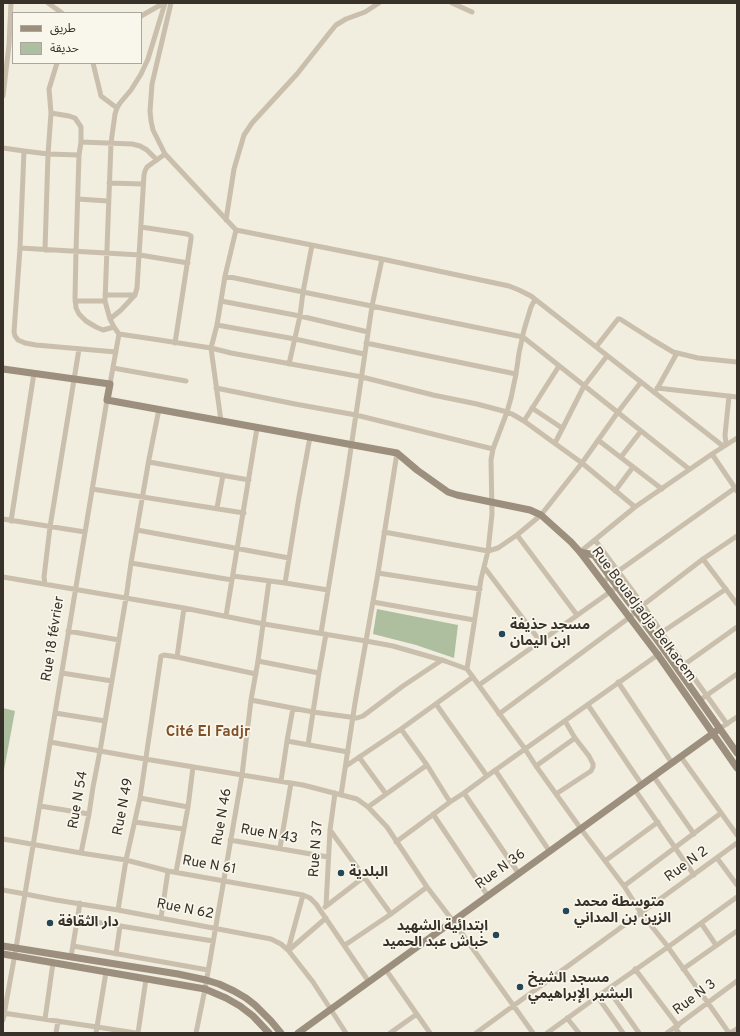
<!DOCTYPE html>
<meta charset="utf-8">
<style>
body{margin:0}
#map{position:relative;width:740px;height:1036px;overflow:hidden;background:#f1eddf;font-family:Overpass,"Noto Sans Arabic",sans-serif}
canvas{display:block}
.frame{position:absolute;inset:0;border:4px solid #37312a;pointer-events:none}
.legend{position:absolute;left:12px;top:12px;width:130px;height:52px;box-sizing:border-box;background:#f9f6eb;border:1px solid #aba79e;margin:0;padding:5px 7px;list-style:none;font-size:12px;color:#37312a}
.legend li{display:flex;align-items:center;gap:8px;height:20px}
.legend b{width:20px;border:1px solid #aba79e}
</style>
<div id="map">
<canvas width="740" height="1036"></canvas>
<div class="frame"></div>
<ul class="legend">
<li><b style="height:5px;background:#9c8f7d"></b>طريق</li>
<li><b style="height:11px;background:#aebfa0"></b>حديقة</li>
</ul>
</div>
<script>
const c = document.querySelector('canvas').getContext('2d');
c.lineJoin = 'round';
function paint(path, color) { c.fillStyle = color; c.fill(path, 'evenodd'); }
const toPath = rows => new Path2D(rows.map(r => 'M' + r).join(''));
function trace(path, color, width, dash) { c.strokeStyle = color; c.lineWidth = width; c.lineCap = dash ? 'butt' : 'round'; c.setLineDash(dash || []); c.stroke(path); }
function drawText(font, color, halo, rows, align = 'center') {
  c.font = font + ' Overpass,"Noto Sans Arabic",sans-serif'; c.lineWidth = 3.5; c.setLineDash([]); c.textBaseline = 'middle'; c.strokeStyle = halo; c.fillStyle = color; for (const [text, x, y, turn = 0] of rows) {
    c.save(); c.translate(x, y); c.rotate((+turn || 0) * Math.PI / 180); c.textAlign = isNaN(turn) ? turn : align; if (halo) c.strokeText(text, 0, 0); c.fillText(text, 0, 0); c.restore();
  }
}
paint(toPath([
 [377,609,458,625,454,658,416,645,373,634],
 [3,708,15,711,3,775]
]), '#aebfa0');
trace(toPath([
 [48,3,62,13],
 [165,3,148,59,141,74,131,90,120,103,117,108,115,114,111,143,105,301,110,319,114,327,119,334,153,339,211,348,231,353,362,377,433,395,477,404,507,412,512,414,524,421,546,437,582,463,635,507],
 [171,3,152,84,150,111,151,121,153,130,165,154,236,230,382,259,509,286,519,290,531,296,536,300],
 [452,3,472,12],
 [141,16,164,3],
 [93,63,101,96,117,108],
 [3,96,9,45,11,3],
 [51,113,49,89,57,63],
 [81,142,132,144,140,146,147,150,157,160],
 [3,148,24,151,48,154,79,155,81,142,81,127,75,118,69,116,51,113,48,154,45,250],
 [24,151,20,248,14,332,15,336,18,340,25,343,36,345,116,352],
 [79,155,76,251,75,298,76,308,79,314,86,321,96,327,103,330,114,327],
 [109,183,143,184],
 [78,199,108,201],
 [226,220,234,169,244,135,252,123,297,74,331,31,336,25,346,19,365,12,379,3],
 [141,227,187,234,191,236,191,239,175,343],
 [20,248,140,255,188,263],
 [225,276,523,337,689,469],
 [105,295,135,295],
 [75,301,105,301],
 [221,301,300,316,368,332],
 [110,319,121,310,135,295,137,288,144,175,145,171,147,167,165,154],
 [217,325,295,339,364,354],
 [366,343,516,374],
 [596,347,618,319,620,319,653,340,673,352,698,358,737,362],
 [289,364,300,316,303,292,312,245],
 [113,368,186,381],
 [110,384,119,334],
 [216,388,295,404,356,415,493,449],
 [657,388,737,397],
 [657,389,677,353],
 [532,408,562,428],
 [221,421,211,348,217,325,225,276,236,230],
 [524,421,559,366],
 [598,440,662,489],
 [555,443,584,386,607,356],
 [726,444,725,435,729,396],
 [712,454,737,491],
 [621,457,641,431],
 [149,462,249,480],
 [92,489,244,513],
 [615,491,633,467],
 [217,508,223,475],
 [3,519,85,532],
 [11,521,34,373],
 [137,530,289,558],
 [384,532,488,551,492,514,491,460,493,449,507,412,511,398,516,374,519,353,524,330,531,307,533,303,536,300,723,446],
 [517,535,577,615],
 [595,540,643,605,662,633,727,724],
 [580,552,635,507,712,454,737,438],
 [703,559,737,604],
 [131,563,232,580],
 [484,567,540,641],
 [378,573,480,589],
 [233,576,285,583,328,590],
 [3,577,184,608,264,624,366,641,393,646,445,661,467,669,525,749,536,766,581,829,624,886,641,913,665,943,708,1003,729,1033],
 [603,582,735,488],
 [285,583,299,497,310,437],
 [45,584,44,577,50,527,79,349],
 [373,602,474,620],
 [226,616,257,428],
 [68,631,119,640],
 [321,633,347,475,372,306,382,259],
 [655,637,726,589],
 [177,657,184,608],
 [258,661,319,673],
 [467,669,481,579,488,551,498,548,517,535,541,515,582,463,618,412,641,382],
 [678,669,737,627],
 [62,673,112,681],
 [618,682,672,763],
 [479,685,617,587],
 [251,700,313,712,357,718,363,716,403,686,442,660],
 [700,700,737,674],
 [436,704,487,776],
 [588,705,642,785],
 [293,708,287,741,348,752],
 [55,713,105,721],
 [499,714,630,617,643,605,703,559,737,536],
 [401,729,427,765,450,802],
 [719,729,737,717],
 [50,742,145,759,303,785,357,799,368,807,387,827,427,887,453,921,533,1033],
 [308,745,319,673,326,634],
 [359,757,386,794],
 [681,757,737,835],
 [346,766,401,729,473,677],
 [536,766,575,738],
 [495,770,550,852],
 [654,777,694,834],
 [281,781,287,741],
 [635,790,694,875],
 [464,793,519,874],
 [556,794,591,771,593,767,593,764,589,756,575,738,565,721],
 [341,795,355,703,378,573,397,453],
 [140,798,188,807],
 [40,806,89,814],
 [368,807,427,765],
 [433,814,488,896],
 [135,822,183,829],
 [330,830,391,914,427,887],
 [3,839,81,853,126,860,168,871,303,895,310,898,316,904,369,982],
 [230,840,328,857],
 [396,842,450,802,464,793,487,776,659,654],
 [280,848,291,783],
 [81,853,89,814,93,787,100,751,126,598,131,563,149,459,159,409],
 [717,858,737,885],
 [605,861,658,822],
 [176,872,188,807,193,767],
 [624,886,721,813],
 [3,890,25,894,56,900,118,910,271,939,281,944,288,950,313,982,346,1033],
 [326,906,330,830,335,793],
 [325,907,364,877],
 [118,910,126,860,140,798,161,656,164,655,177,657,256,674],
 [161,918,168,871],
 [77,919,213,941],
 [701,923,716,945],
 [345,945,391,914],
 [73,946,208,970],
 [288,950,303,895],
 [289,950,326,918],
 [116,954,120,926],
 [71,957,80,903],
 [635,969,678,1026],
 [683,969,737,931],
 [386,970,430,1033],
 [608,989,639,1033],
 [597,996,623,1033],
 [3,1013,97,1027,136,1033],
 [567,1018,579,1033],
 [45,1019,53,963],
 [3,1020,16,948,107,400],
 [675,1028,679,1033],
 [56,1033,58,1021],
 [96,1033,106,972],
 [138,1033,146,979],
 [196,1033,205,989,242,775,251,700,258,661,269,581],
 [390,1033,417,1014],
 [476,1033,737,843],
 [547,1033,608,989,668,947,737,897],
 [667,1033,737,981],
 [730,1033,737,1029]
]), '#c9bfac', 5);
trace(toPath([
 [3,369,110,384,107,400,397,453,417,470,448,492,457,495,530,510,541,515,571,542,580,552,658,655,737,768],
 [580,552,594,555,610,577,660,644,737,753],
 [3,946,178,974,206,980,219,984,234,991,246,998,255,1005,271,1021,281,1033],
 [3,954,205,989,226,998,240,1006,253,1016,269,1033],
 [298,1033,719,729]
]), '#9c8f7d', 7);
for (const [x, y, r, color] of [
 [502,634,4,"#234756"],
 [341,873,4,"#234756"],
 [566,911,4,"#234756"],
 [50,923,4,"#234756"],
 [496,935,4,"#234756"],
 [520,987,4,"#234756"]
]) { const dot = new Path2D(); dot.arc(x, y, r, 0, 2 * Math.PI); c.fillStyle = color; c.fill(dot); trace(dot, '#f9f6eb', 1.5); }
drawText('14px', '#37312a', '#f9f6eb', [
 ["Rue Bouadjadja Belkacem",643,615,53],
 ["Rue 18 février",54,639,-81],
 ["Rue N 54",79,800,-80],
 ["Rue N 49",124,807,-79],
 ["Rue N 46",223,817,-80],
 ["Rue N 43",269,835,10],
 ["Rue N 37",317,849,-86],
 ["Rue N 2",687,865,-36],
 ["Rue N 61",209,866,10],
 ["Rue N 36",501,870,-36],
 ["Rue N 62",185,910,11],
 ["Rue N 3",695,998,-37]
]);
drawText('bold 14px', '#37312a', '#f9f6eb', [
 ["مسجد حذيفة",510,626],
 ["ابن اليمان",510,642],
 ["البلدية",349,873],
 ["متوسطة محمد",574,903],
 ["الزين بن المداني",574,919],
 ["دار الثقافة",58,923],
 ["ابتدائية الشهيد",488,927,"right"],
 ["خباش عبد الحميد",488,943,"right"],
 ["مسجد الشيخ",528,979],
 ["البشير الإبراهيمي",528,995]
], 'left');
drawText('bold 15px', '#805129', '#f9f6eb', [
 ["Cité El Fadjr",208,733]
]);
</script>
